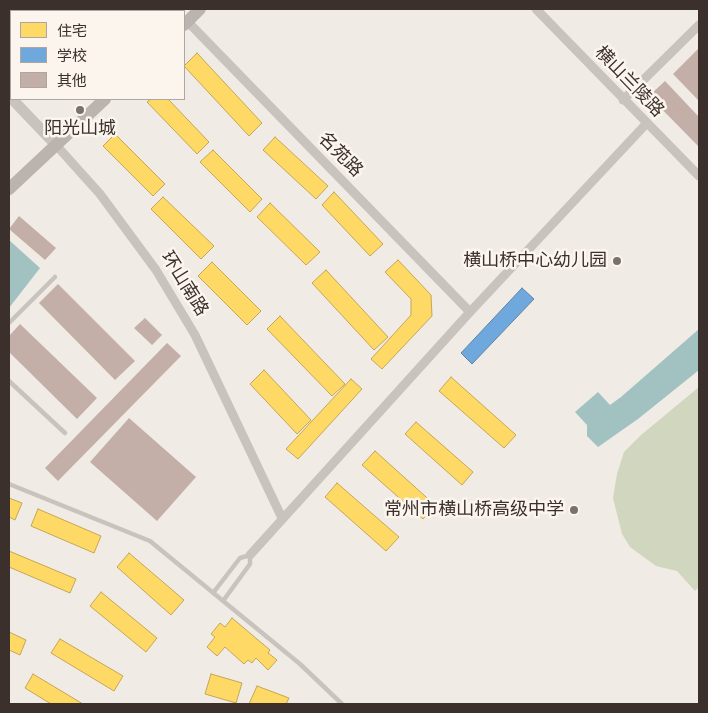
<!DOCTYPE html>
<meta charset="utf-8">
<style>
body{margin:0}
#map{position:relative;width:708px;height:713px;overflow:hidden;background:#f0ebe5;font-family:"DM Sans","Noto Sans SC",sans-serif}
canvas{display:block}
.frame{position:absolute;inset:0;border:10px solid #3b302b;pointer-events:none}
.legend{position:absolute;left:10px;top:10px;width:175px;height:90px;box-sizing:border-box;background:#fbf5ee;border:1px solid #aea6a0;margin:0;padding:6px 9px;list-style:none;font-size:15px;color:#3b302b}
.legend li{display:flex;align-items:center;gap:10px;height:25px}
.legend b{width:25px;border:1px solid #aea6a0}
</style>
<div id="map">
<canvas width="708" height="713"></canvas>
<div class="frame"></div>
<ul class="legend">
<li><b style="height:14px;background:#ffd966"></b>住宅</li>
<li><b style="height:14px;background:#6fa8dc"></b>学校</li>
<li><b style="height:14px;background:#c3afa7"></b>其他</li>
</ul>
</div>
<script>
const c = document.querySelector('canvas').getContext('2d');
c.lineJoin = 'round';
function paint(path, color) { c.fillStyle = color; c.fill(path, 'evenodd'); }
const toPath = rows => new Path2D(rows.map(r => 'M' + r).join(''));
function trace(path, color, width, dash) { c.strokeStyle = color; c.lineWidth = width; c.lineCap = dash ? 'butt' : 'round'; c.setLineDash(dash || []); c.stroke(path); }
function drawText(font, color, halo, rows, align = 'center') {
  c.font = font + ' "DM Sans","Noto Sans SC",sans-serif'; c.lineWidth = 5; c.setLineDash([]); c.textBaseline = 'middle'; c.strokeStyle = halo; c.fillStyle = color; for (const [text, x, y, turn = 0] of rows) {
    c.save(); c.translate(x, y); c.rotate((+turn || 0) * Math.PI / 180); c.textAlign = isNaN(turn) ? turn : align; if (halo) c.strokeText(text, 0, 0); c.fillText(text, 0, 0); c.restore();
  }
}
paint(toPath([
 [699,387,699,587,695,591,677,571,656,566,630,547,622,534,613,498,617,474,624,452,641,435]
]), '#d1d6bf');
paint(toPath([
 [9,240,40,268,9,308],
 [699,329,699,370,638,419,598,447,587,436,587,425,575,412,598,392,610,405,621,397]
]), '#a1c2c1');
const homes = toPath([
 [197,53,262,123,249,136,184,66,197,53],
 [151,99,168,99,209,142,197,154,147,102,151,99],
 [115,134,165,184,153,196,103,146,115,134],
 [275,137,328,186,316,199,263,150,275,137],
 [213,150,262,199,250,212,200,162,213,150],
 [334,192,383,244,370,256,322,205,334,192],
 [163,197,214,246,201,259,151,209,163,197],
 [270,203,320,252,306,265,257,217,270,203],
 [398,260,431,295,432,316,382,369,371,359,411,315,411,299,385,272,398,260],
 [212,262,261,311,247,325,198,276,212,262],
 [326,270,388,337,374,350,312,283,326,270],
 [280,316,345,384,332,396,267,329,280,316],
 [264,370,311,420,297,434,250,384,264,370],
 [451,377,516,435,504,448,439,391,451,377],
 [351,379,362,389,298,459,286,449,351,379],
 [416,422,473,472,462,485,405,434,416,422],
 [375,451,435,505,423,519,362,465,375,451],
 [337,483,399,537,386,551,325,497,337,483],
 [9,498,22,503,15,520,9,517,9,498],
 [38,509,101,536,94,553,31,526,38,509],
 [9,551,76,579,70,593,9,567,9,551],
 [129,553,184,600,171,615,117,567,129,553],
 [101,592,157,638,146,652,90,606,101,592],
 [232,618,270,650,268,653,277,660,268,670,256,658,252,663,248,660,244,664,225,647,217,656,207,647,215,637,211,634,220,623,225,627,232,618],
 [9,632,26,640,20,655,9,650,9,632],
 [60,639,123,676,114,691,51,653,60,639],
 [33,674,83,704,51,704,25,688,33,674],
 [211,674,242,683,236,703,205,694,211,674],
 [257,686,289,698,286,704,249,704,257,686]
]);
paint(homes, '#ffd966');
trace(homes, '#c4a654', 1);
const schools = toPath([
 [522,288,534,299,472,364,461,353,522,288]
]);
paint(schools, '#6fa8dc');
trace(schools, '#5f84a7', 1);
paint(toPath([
 [699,48,699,101,673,74],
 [665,81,699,117,699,147,649,96],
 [19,216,56,248,45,260,9,229],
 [58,284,135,361,115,380,39,303],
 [145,318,162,335,152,345,134,328],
 [20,324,97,398,77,419,9,352,9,336],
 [167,343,181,356,58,481,45,468],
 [129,418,196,477,157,521,90,462]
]), '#c3afa7');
trace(toPath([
 [9,323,55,277],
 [9,381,65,433],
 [9,484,150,541,300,664,342,704],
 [213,593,240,558,250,555,250,564,223,601]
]), '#c9c3be', 4.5);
trace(toPath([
 [536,9,699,176],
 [187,21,470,312],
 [623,100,699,25],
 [56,145,100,194,156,270,195,335,282,518],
 [250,555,470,312,646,124]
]), '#c9c3be', 9);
trace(toPath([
 [12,99,56,145]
]), '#c9c3be', 11);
trace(toPath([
 [184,25,200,9],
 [9,189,105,99]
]), '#bab3ae', 12);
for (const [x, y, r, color] of [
 [80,110,5,"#7a716c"],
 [617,261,5,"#7a716c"],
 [574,510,5,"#7a716c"]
]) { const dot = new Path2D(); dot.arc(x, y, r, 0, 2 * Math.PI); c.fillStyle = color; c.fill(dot); trace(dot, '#fbf5ee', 2); }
drawText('18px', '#3b302b', '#fbf5ee', [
 ["横山兰陵路",629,82,46],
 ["名苑路",340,155,45],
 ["环山南路",184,284,58]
]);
drawText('18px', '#3b302b', '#fbf5ee', [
 ["阳光山城",80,129,"center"],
 ["横山桥中心幼儿园",607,261],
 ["常州市横山桥高级中学",564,510]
], 'right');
</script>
